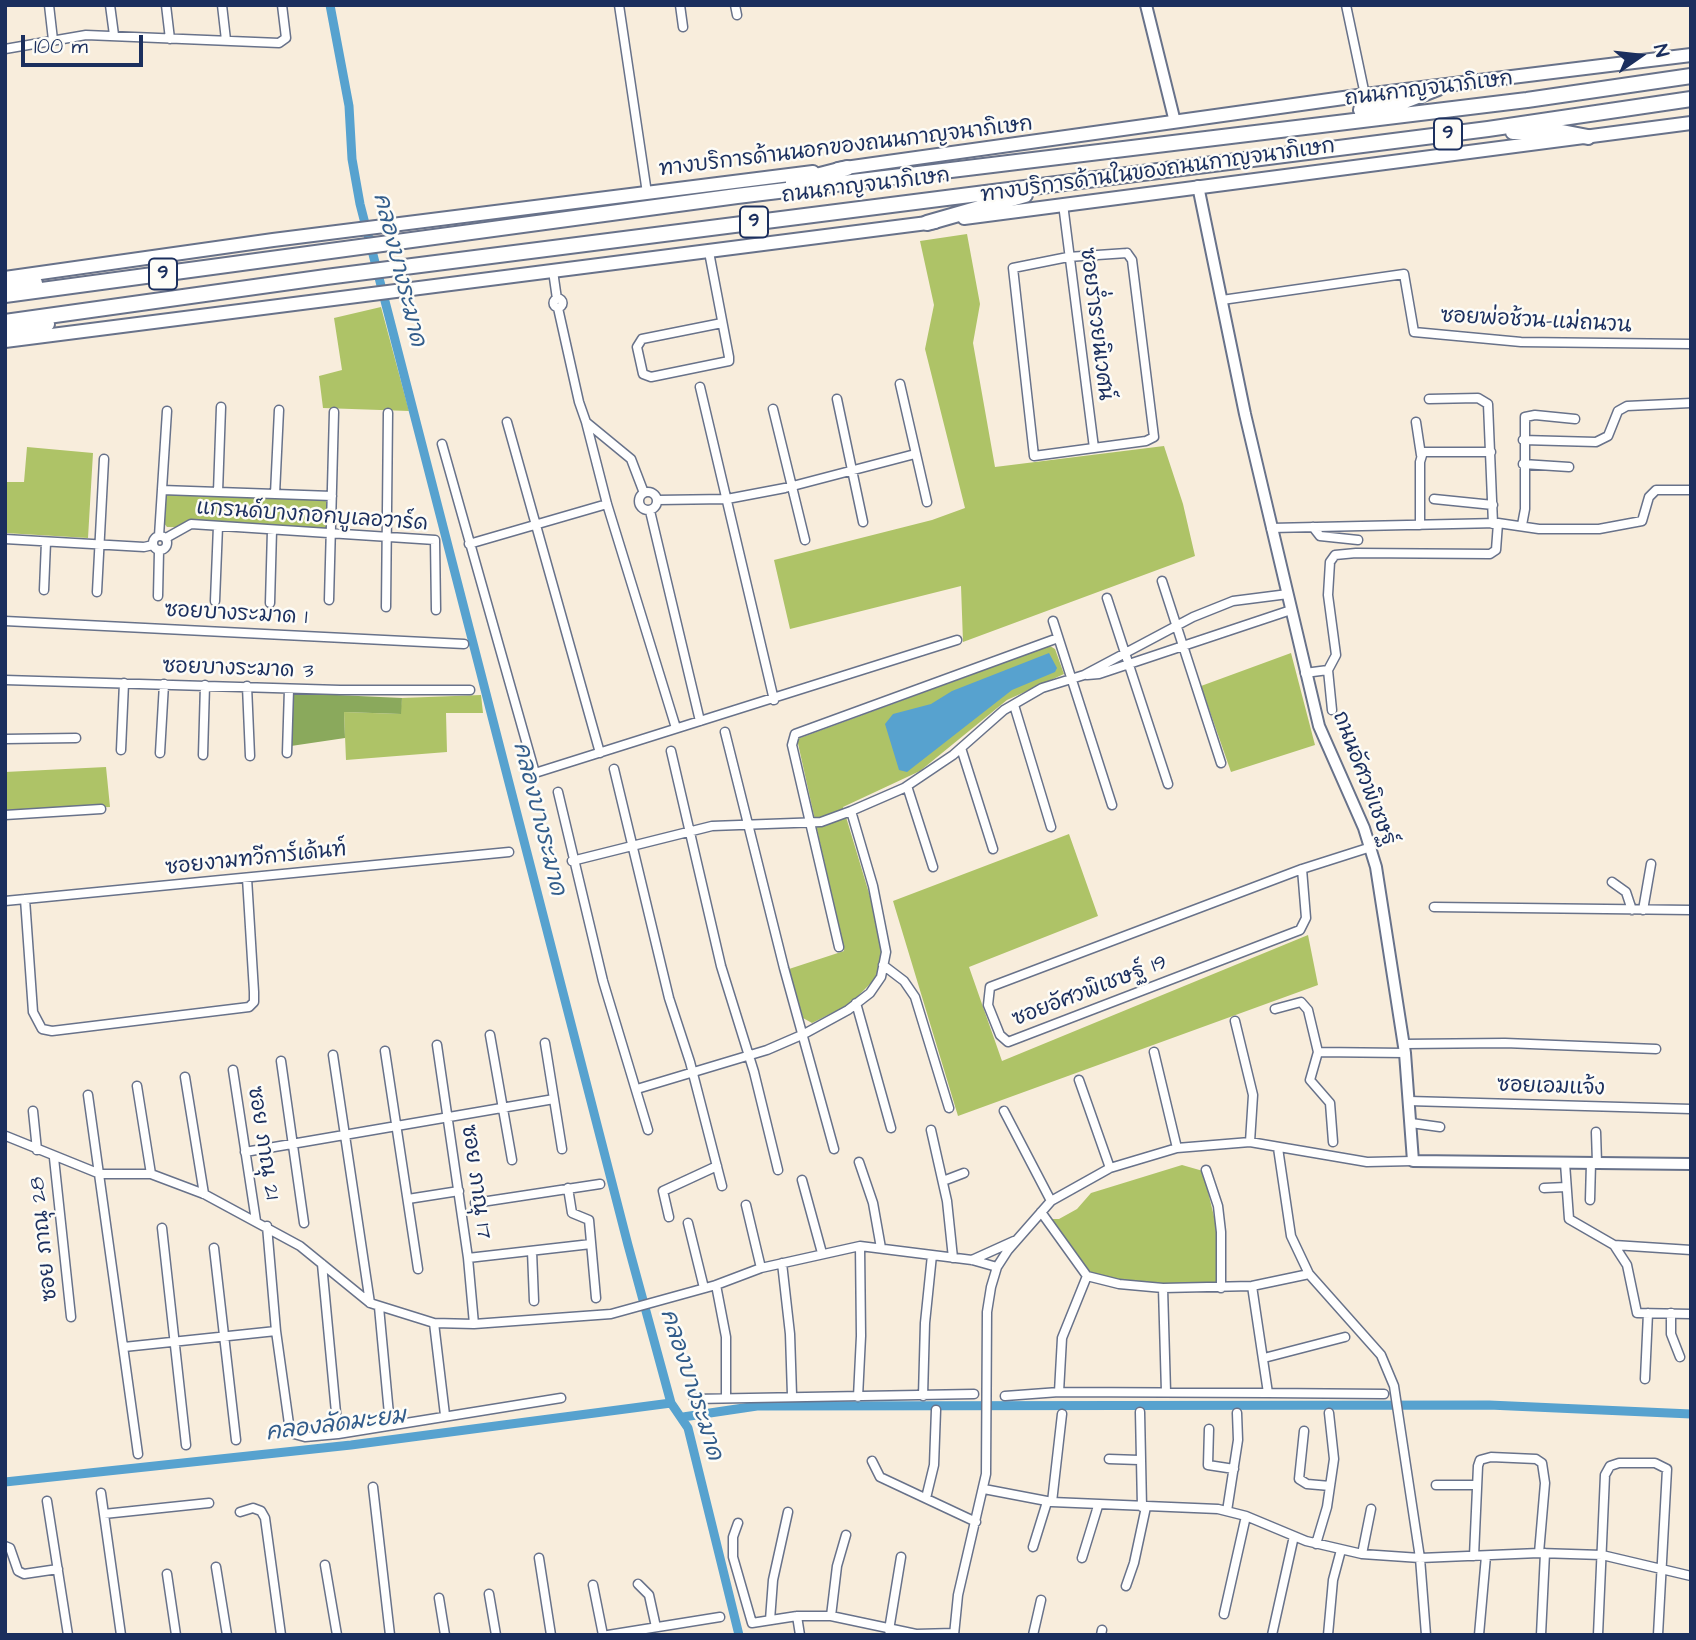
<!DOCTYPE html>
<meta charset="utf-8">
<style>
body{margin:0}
#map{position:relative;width:1696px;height:1640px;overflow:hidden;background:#f8eddc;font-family:"Architects Daughter",sans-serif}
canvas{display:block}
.frame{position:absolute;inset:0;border:7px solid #1b2f5e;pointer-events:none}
.north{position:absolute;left:1605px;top:21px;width:70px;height:70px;-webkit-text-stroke:5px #fdfcf7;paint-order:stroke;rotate:76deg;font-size:19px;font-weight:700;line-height:28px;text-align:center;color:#1b2f5e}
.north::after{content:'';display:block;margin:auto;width:24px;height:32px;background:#1b2f5e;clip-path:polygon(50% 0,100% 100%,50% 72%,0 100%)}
.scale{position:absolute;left:21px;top:35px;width:122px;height:32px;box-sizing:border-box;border:4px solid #1b2f5e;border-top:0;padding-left:9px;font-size:21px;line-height:24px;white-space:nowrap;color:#1b2f5e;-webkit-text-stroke:5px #fdfcf7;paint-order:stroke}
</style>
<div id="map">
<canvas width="1696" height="1640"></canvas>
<div class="frame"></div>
<div class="north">N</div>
<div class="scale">100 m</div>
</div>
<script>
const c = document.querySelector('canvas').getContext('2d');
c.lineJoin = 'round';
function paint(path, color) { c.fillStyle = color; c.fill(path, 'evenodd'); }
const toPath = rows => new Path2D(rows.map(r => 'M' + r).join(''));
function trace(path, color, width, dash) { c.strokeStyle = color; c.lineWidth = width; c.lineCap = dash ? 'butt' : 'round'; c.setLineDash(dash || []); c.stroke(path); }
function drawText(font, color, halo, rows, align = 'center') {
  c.font = font + ' "Architects Daughter","Playpen Sans Thai",sans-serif'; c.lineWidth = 5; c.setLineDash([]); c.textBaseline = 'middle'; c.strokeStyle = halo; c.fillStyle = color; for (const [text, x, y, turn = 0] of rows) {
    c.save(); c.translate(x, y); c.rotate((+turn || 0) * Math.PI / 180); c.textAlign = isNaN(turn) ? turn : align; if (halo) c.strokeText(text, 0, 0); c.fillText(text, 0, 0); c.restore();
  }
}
paint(toPath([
 [967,234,980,304,973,343,995,467,1164,446,1183,504,1195,556,963,642,961,586,790,629,774,560,932,520,965,508,925,349,934,305,920,241],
 [381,307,409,411,323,408,319,376,342,370,334,318],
 [27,447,93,453,88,538,5,533,5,482,24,482],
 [165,494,326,499,327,530,167,527,163,522],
 [1050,646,1055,649,1064,674,1007,700,920,771,843,807,872,903,883,953,877,977,850,1004,812,1023,803,1018,789,969,844,951,797,739],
 [1291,653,1315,745,1231,772,1201,686],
 [481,695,483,713,446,713,447,752,346,760,344,712,400,714,402,698],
 [106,767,110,807,5,811,5,772],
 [1069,834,1098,916,969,967,1002,1061,1308,935,1318,985,958,1116,893,901],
 [1182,1165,1203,1171,1218,1233,1219,1285,1160,1285,1088,1280,1051,1219,1059,1219,1077,1209,1091,1193]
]), '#aec367');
paint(toPath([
 [293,693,402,698,401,714,344,712,345,738,291,746]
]), '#8aa95c');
paint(toPath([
 [1049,653,1057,668,1055,672,1012,690,907,772,899,770,885,724,893,714,931,704,952,691]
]), '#57a2cf');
trace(toPath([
 [330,5,349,106,352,159,360,204,628,1245,671,1403,688,1428,739,1635],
 [683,1417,757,1406,1489,1405,1691,1414],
 [5,1482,351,1445,671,1403]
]), '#57a2cf', 9);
const minor = toPath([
 [49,5,53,40],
 [110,5,114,35],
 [166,5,170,39],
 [222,5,226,40],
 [619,5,647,193],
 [680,5,683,27],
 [735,5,737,15],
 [1346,5,1365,95],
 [5,49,86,35,279,43,286,38,282,5],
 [1063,204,1094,448],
 [709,252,729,357,729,361,651,377,643,374,637,347,642,339,722,323],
 [1127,253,1132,260,1154,437,1146,441,1034,456,1013,268,1068,257,1127,253],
 [553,271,557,299],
 '553.5 303a4.5 4.5 0 1 1 9 0a4.5 4.5 0 1 1-9 0Z',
 [1222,300,1404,274,1414,332,1521,342,1691,344],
 [558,308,579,402,586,422,631,459,644,493],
 [900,384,927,502],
 [700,387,774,700],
 [837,399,863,522],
 [1429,399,1478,398,1488,404,1493,524],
 [773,409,805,540],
 [507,422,600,753],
 [586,422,607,504,676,728],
 [1416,422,1421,455],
 [1523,440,1596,442,1608,436,1618,411,1627,406,1691,403],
 [442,444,535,773,957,640],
 [1523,464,1569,467],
 [162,490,332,496],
 '639 501a9 9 0 1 1 18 0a9 9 0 1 1-18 0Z',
 [218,492,221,407],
 [275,494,279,410],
 [1434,499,1493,505],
 [657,500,727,499,785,488,915,454],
 [650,511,700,721],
 [1420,525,1420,462,1423,452,1491,452],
 [1522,525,1525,509,1525,417,1535,415,1575,419],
 [1313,527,1320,536,1358,540],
 [1271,528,1498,523,1539,529,1599,529,1642,521,1649,497,1656,490,1691,490],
 '153 543a7 7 0 1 1 14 0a7 7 0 1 1-14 0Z',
 [159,536,167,411],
 [166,538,191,524,435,540,436,610],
 [5,539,144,547,153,545],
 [469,544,607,504],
 [1162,581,1221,763],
 [44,590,46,542],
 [97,592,104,459],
 [158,596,159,551],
 [1107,598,1168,784],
 [329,600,334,412],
 [215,601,218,526],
 [270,603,272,530],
 [386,607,388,413],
 [5,621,464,644],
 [1053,621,1112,805],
 [1328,670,1332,710],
 [1305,673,1328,670,1336,655,1328,595,1330,562,1335,555,1356,553,1490,554,1496,550,1498,523],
 [1087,675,1099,674,1291,610],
 [5,680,340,690,470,690],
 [247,686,250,756],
 [1014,705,1051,827],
 [725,732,784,968,834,1149],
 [5,739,76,738],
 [961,748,993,849],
 [121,750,124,683],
 [671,751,721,966,754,1072,778,1170],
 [160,753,164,684],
 [287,753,289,689],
 [203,755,205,685],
 [614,769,669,998,690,1062,722,1186],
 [907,786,933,867],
 [558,792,603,981,648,1130],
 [5,815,101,809],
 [572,861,712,826,821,822,851,811,904,788,953,755,1004,710,1042,688,1084,675,1193,617,1233,601,1288,594],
 [1302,869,1306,918,1300,930,1008,1042,1000,1035,988,1005,990,987,1302,869,1371,847],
 [1612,882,1626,892,1632,910],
 [25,899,33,1012,42,1029,52,1031,249,1007,254,1002,254,992,247,878],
 [5,901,509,852],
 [1434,907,1691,910],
 [1643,910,1651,864],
 [839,947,792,745,795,734,1058,638],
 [883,965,904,981,915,997,949,1108],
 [856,1003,891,1128],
 [1275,1009,1301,1002,1308,1010,1318,1052,1310,1080,1330,1103,1333,1142],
 [1235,1021,1253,1095,1250,1142],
 [490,1035,512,1160],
 [545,1043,562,1149],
 [1404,1044,1505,1043,1656,1049],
 [437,1045,468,1258,474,1324],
 [385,1051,418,1269],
 [1154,1052,1177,1148],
 [1318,1052,1405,1053],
 [333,1055,370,1303],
 [281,1061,304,1223],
 [233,1070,256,1221],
 [185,1077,204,1194],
 [1079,1080,1110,1168],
 [137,1086,151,1174],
 [637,1089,767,1050,804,1034,848,1010,870,993,881,977,886,952,873,886,851,811],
 [88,1095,138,1454],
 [1409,1101,1691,1109],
 [33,1111,37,1150],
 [1004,1111,1051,1201],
 [1411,1123,1440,1127],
 [931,1130,947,1201,953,1258],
 [1596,1132,1597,1163],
 [6,1136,100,1174,151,1174,204,1194,300,1246,370,1303,434,1323,474,1324,611,1314,716,1285,761,1268,860,1246,972,1260,997,1267],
 [1278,1148,1291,1236,1309,1274,1381,1355,1394,1386,1420,1558,1426,1635],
 [245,1152,554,1099],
 [54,1158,71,1317],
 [859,1162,873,1203,881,1248],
 [1565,1163,1569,1219,1614,1245,1627,1265,1637,1313,1691,1314],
 [1206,1170,1218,1206,1221,1232,1221,1288],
 [802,1180,822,1253],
 [943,1181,964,1173],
 [568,1188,572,1213,589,1220,596,1298],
 [1544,1188,1566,1187],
 [408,1199,459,1191],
 [1590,1200,1591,1163],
 [475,1203,600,1184],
 [746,1205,761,1268],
 [1041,1212,1087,1276],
 [669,1217,663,1191,717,1166],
 [688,1223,704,1288],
 [267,1226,276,1331,289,1424,294,1434,305,1437,338,1434,561,1398],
 [162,1228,186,1445],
 [1614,1245,1691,1250],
 [214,1248,236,1440],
 [532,1251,534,1301],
 [468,1258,591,1244],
 [972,1260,1014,1241],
 [782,1263,790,1334,792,1395],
 [322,1264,338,1434],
 [716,1285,726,1337,726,1398],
 [1163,1288,1166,1392],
 [379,1307,390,1425],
 [1671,1313,1671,1334,1680,1357],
 [434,1323,445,1415],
 [124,1347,276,1331],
 [1264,1358,1345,1337],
 [1645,1379,1648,1313],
 [1059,1392,1062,1338,1087,1276,1119,1284,1163,1288,1252,1286,1309,1274],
 [1268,1393,1384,1394],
 [923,1396,925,1323,932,1255],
 [1005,1396,1059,1392,1268,1393,1252,1286],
 [858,1397,861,1336,860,1246],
 [694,1399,974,1394],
 [1140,1412,1142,1507],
 [1209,1429,1208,1465,1234,1469],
 [1304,1431,1299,1479,1307,1484,1330,1486],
 [1109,1459,1139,1460],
 [872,1461,880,1477,976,1522],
 [1436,1485,1477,1485],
 [373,1487,390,1635],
 [984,1489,1052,1502,1218,1509,1246,1516,1306,1541,1362,1554,1420,1558,1539,1553,1602,1555,1691,1576],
 [101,1493,121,1635],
 [926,1498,934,1465,936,1410],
 [47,1501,68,1635],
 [1052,1502,1062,1414],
 [1227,1511,1238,1440,1237,1413],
 [240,1512,253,1508,261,1511,265,1518,281,1635],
 [104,1514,209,1503],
 [738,1523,733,1537,733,1557,752,1623,797,1616,831,1616,916,1634,954,1633],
 [1316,1544,1327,1507,1334,1459,1329,1413],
 [5,1546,10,1548,18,1571,24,1574,58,1569],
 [1033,1547,1047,1502],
 [1362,1554,1371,1509],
 [1474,1556,1478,1466,1480,1460,1491,1457,1536,1459,1542,1463,1545,1483,1539,1553],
 [539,1558,551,1635],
 [1082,1558,1098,1506],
 [325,1565,337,1635],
 [216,1567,227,1635],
 [167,1574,176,1635],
 [638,1584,649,1595,656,1627],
 [593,1585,603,1635],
 [1126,1586,1134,1563,1146,1507],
 [489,1594,496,1635],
 [439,1598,445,1635],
 [1224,1614,1246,1516],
 [797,1616,800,1635],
 [831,1616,837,1566,846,1535],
 [770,1620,773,1580,788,1512],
 [889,1630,901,1557],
 [608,1635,720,1617],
 [954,1635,958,1595,986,1474,987,1312,991,1287,997,1267,1008,1250,1051,1201,1110,1168,1177,1148,1250,1142,1367,1162,1413,1161],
 [1033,1635,1041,1600],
 [1101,1635,1102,1630],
 [1272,1635,1294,1536],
 [1328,1635,1333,1580,1341,1550],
 [1479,1635,1486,1556],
 [1541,1635,1545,1553],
 [1598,1635,1605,1475,1610,1466,1619,1463,1655,1463,1667,1469,1658,1635]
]);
const tertiary = toPath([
 [1146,5,1175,122],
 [1198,186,1245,414,1319,726,1364,828,1376,867,1405,1053,1413,1161,1691,1164]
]);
const secondary = toPath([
 [838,169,1365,95,1691,55],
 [964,218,1691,123],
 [5,278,273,240,813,172],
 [5,341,935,222]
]);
const trunk = toPath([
 [1361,110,1402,102,1438,88],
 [1513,132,1562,132,1588,137],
 [793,182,847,168],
 [927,223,1025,195],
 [5,283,35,283],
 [5,295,737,196,1527,100,1691,76],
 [5,322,326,277,1488,129,1691,99],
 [5,335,47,324]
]);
trace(minor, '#68728a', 11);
trace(tertiary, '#68728a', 14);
trace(secondary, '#68728a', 16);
trace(trunk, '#68728a', 18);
trace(minor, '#fff', 8);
trace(tertiary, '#fff', 10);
trace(secondary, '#fff', 12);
trace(trunk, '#fff', 14);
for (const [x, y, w] of [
 [1448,134,28],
 [754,222,28],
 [163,274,28]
]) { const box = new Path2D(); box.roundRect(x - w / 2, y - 15.5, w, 31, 5); c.fillStyle = '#fdfcf7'; c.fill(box); trace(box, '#1b2f5e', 2); }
drawText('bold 19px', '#1b2f5e', null, [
 ["9",1448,134],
 ["9",754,222],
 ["9",163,274]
]);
drawText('21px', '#1b2f5e', '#fdfcf7', [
 ["ถนนกาญจนาภิเษก",1429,90,-7],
 ["ทางบริการด้านนอกของถนนกาญจนาภิเษก",846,148,-7],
 ["ทางบริการด้านในของถนนกาญจนาภิเษก",1158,172,-8],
 ["ถนนกาญจนาภิเษก",866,187,-7],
 ["ซอยพ่อช้วน-แม่ถนวน",1536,322,3],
 ["ซอยร่ำรวยนิเวศน์",1095,324,83],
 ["แกรนด์บางกอกบูเลอวาร์ด",312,517,4],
 ["ซอยบางระมาด 1",236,615,3],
 ["ซอยบางระมาด 3",238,670,2],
 ["ถนนอัศวพิเชษฐ์",1363,779,69],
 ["ซอยงามทวีการ์เด้นท์",256,860,-6],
 ["ซอยอัศวพิเชษฐ์ 19",1090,992,-21],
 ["ซอยเอมแจ้ง",1551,1088,2],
 ["ซอย ภาณุ 21",262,1143,81],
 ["ซอย ภาณุ 17",475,1182,82],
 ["ซอย ภาณุ 28",45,1239,-96]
]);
drawText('italic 23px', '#335d8b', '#fdfcf7', [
 ["คลองบางระมาด",398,270,76],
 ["คลองบางระมาด",538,819,76],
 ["คลองบางระมาด",690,1385,72],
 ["คลองลัดมะยม",336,1426,-7]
]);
</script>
